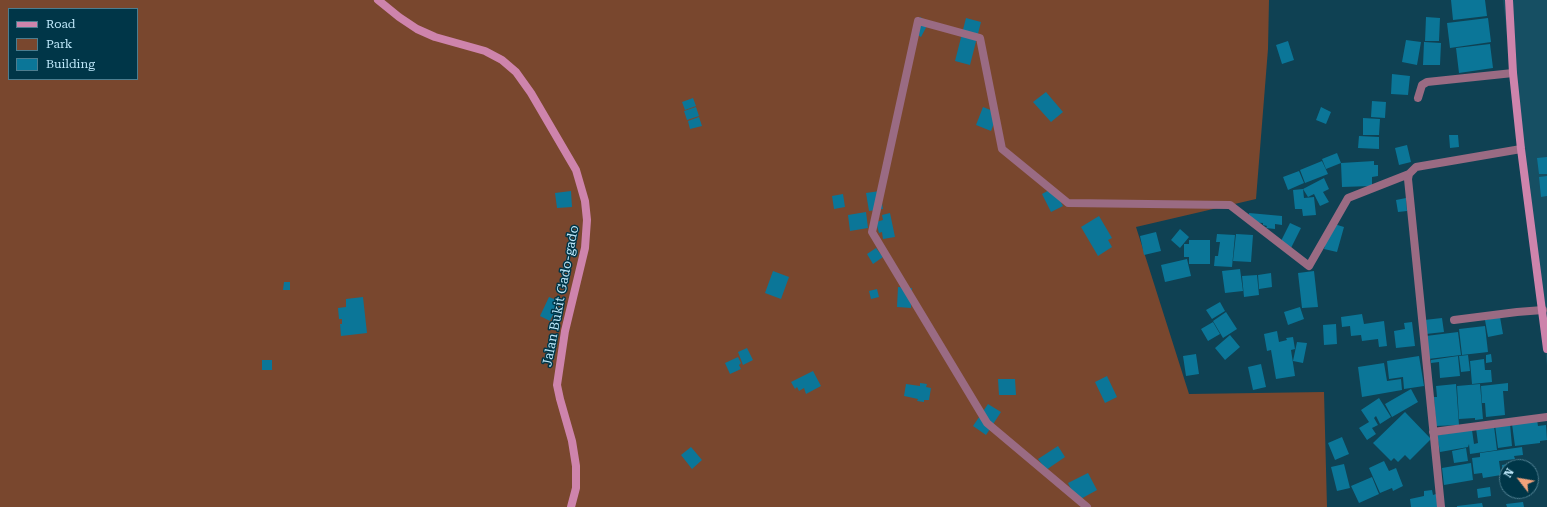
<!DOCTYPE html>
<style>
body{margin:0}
#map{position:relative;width:1547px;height:507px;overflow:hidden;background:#0f4153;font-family:"Roboto Serif",serif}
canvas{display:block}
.legend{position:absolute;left:8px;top:8px;width:130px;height:72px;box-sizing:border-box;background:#003648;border:1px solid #4c7d8f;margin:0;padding:5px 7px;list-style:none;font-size:12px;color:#bde7f9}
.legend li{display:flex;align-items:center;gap:8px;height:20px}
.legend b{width:20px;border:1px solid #4c7d8f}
.north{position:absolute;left:1499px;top:459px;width:40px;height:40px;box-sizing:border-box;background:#003648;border:1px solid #4c7d8f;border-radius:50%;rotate:301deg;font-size:11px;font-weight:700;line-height:16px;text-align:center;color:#bde7f9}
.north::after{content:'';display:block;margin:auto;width:14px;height:18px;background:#f1a27b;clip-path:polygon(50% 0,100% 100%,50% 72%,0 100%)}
</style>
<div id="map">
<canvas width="1547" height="507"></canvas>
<ul class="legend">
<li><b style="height:5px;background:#ce84ac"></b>Road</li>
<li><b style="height:11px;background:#79472e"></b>Park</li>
<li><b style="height:11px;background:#0b7698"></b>Building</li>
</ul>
<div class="north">N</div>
</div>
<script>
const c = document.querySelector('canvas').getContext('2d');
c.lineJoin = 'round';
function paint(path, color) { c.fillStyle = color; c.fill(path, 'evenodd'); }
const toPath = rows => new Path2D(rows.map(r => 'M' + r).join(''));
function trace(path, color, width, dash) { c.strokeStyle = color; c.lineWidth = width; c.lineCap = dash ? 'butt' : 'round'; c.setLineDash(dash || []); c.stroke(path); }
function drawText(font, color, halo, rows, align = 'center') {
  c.font = font + ' "Roboto Serif",serif'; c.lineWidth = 3; c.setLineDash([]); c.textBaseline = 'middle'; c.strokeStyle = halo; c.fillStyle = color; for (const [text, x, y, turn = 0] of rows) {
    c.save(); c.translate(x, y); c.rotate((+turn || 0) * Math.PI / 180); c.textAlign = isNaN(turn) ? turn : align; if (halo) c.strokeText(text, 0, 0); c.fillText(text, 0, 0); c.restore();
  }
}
paint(toPath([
 [1503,0,1547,0,1547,366,1511,71]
]), '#164f63');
paint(toPath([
 [0,0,1269,0,1268,49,1256,199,1136,227,1189,394,1324,392,1327,507,0,507],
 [9,9,137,9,137,79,9,79]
]), '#79472e');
paint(toPath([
 [1451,0,1485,0,1487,16,1453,20],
 [920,17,929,22,921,37,912,31],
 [1426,17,1440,18,1439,41,1425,41],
 [966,18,981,22,970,65,955,61],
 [1488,18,1491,42,1450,48,1447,23],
 [1406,40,1421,42,1417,65,1402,62],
 [1288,41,1294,60,1282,64,1276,45],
 [1424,42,1441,43,1440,65,1423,65],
 [1490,44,1493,68,1459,73,1456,48],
 [1392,74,1410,76,1408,95,1391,94],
 [1046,92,1063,112,1051,122,1033,102],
 [693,98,696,106,685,110,682,102],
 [1372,101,1386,102,1385,118,1371,117],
 [696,107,699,116,687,120,684,111],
 [983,107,998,113,991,131,976,125],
 [1321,107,1331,112,1326,124,1316,120],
 [699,117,702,126,690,129,688,121],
 [1363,118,1380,119,1379,135,1363,135],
 [1449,135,1458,135,1459,147,1450,148],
 [1359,136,1379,137,1379,149,1358,148],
 [1407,145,1411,162,1399,165,1395,148],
 [1337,153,1341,163,1326,169,1322,159],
 [1547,157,1547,174,1539,174,1537,158],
 [1322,161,1328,174,1305,183,1300,170],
 [1374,161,1374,165,1378,165,1378,176,1372,177,1372,186,1342,187,1341,163],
 [1299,171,1304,183,1288,190,1283,177],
 [1547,176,1547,196,1541,197,1539,177],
 [1324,178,1329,189,1323,192,1329,202,1320,206,1314,194,1308,197,1303,189],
 [1053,188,1063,206,1051,212,1042,194],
 [1303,189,1304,198,1314,197,1316,215,1303,216,1302,209,1295,209,1293,190],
 [571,191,572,207,557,208,555,193],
 [880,191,883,209,869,211,866,193],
 [843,194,845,207,834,209,832,196],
 [1406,198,1407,211,1398,212,1396,200],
 [866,212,868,228,850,231,848,215],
 [890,213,895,237,883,239,882,232,879,233,876,222,883,220,882,215],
 [1249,213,1282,216,1282,225,1275,224,1275,229,1266,228,1267,226,1263,225,1263,223,1248,222],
 [1099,216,1112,238,1108,240,1112,247,1098,256,1081,227],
 [1290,223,1301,228,1289,252,1281,241],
 [1331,223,1344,227,1337,252,1324,249],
 [1180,229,1189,237,1180,248,1171,240],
 [1156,232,1161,251,1144,255,1140,236],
 [1217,234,1235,235,1232,267,1214,266,1215,256,1218,256,1220,242,1216,242],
 [1236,234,1253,235,1251,262,1233,261],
 [1189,240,1210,240,1210,264,1189,264,1189,257,1184,257,1184,244,1189,244],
 [876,248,883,257,873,264,867,254],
 [1187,259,1191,276,1165,282,1161,265],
 [1240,269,1243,291,1225,293,1222,271],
 [773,271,789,277,781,299,765,293],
 [1314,271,1318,307,1302,308,1298,273],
 [1271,273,1272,287,1259,289,1258,275],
 [1257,275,1259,295,1244,297,1242,276],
 [284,282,290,282,290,290,283,290],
 [898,287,912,288,911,308,897,307],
 [877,289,879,297,871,299,869,291],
 [363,297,367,333,341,336,340,324,342,324,342,319,339,319,338,308,346,307,346,299],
 [549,297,559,301,556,307,559,308,556,316,553,315,550,321,540,316],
 [1220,302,1225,311,1212,319,1206,310],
 [1300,307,1304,319,1288,325,1284,312],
 [1226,312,1237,329,1223,338,1213,321],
 [1362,314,1364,324,1384,321,1387,346,1379,347,1378,339,1362,341,1361,335,1351,336,1350,326,1342,327,1341,317],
 [1500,317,1503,334,1488,337,1485,320],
 [1442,318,1444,332,1426,334,1424,320],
 [1213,322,1220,334,1208,341,1201,329],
 [1412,322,1415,346,1396,348,1394,331,1405,329,1404,323],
 [1336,324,1337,344,1324,345,1323,325],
 [1485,326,1488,352,1462,355,1459,329],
 [1277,331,1279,342,1287,340,1286,338,1293,337,1295,349,1291,350,1295,376,1276,379,1271,350,1267,351,1264,334],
 [1458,332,1461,355,1428,359,1426,336],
 [1230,335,1240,347,1225,360,1215,348],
 [1297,342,1307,343,1303,363,1293,361],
 [747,348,753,360,743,365,738,352],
 [1196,354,1199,374,1186,376,1183,356],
 [1491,354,1492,362,1486,363,1486,355],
 [1468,355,1470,371,1461,372,1459,356],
 [1419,356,1424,386,1404,389,1403,377,1389,379,1387,361],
 [1458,356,1460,376,1440,378,1439,362,1431,363,1431,360],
 [738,357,741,363,739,365,741,369,730,374,725,363],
 [1484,359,1485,370,1491,370,1492,382,1472,384,1470,361],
 [262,360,272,360,272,370,262,370],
 [1384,363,1387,381,1401,379,1402,390,1362,397,1358,367],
 [1261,364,1266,387,1253,390,1248,367],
 [813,371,821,386,806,394,804,388,799,391,797,387,795,389,791,382],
 [1107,376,1117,397,1105,403,1095,382],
 [998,379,1015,379,1016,395,999,395],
 [920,383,927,384,926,387,931,388,929,400,924,400,924,402,917,401,918,399,904,396,906,384,920,386],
 [1508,383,1508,391,1503,391,1505,415,1486,417,1485,403,1482,403,1481,386],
 [1456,384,1459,425,1436,426,1434,397,1437,397,1436,386],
 [1480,384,1483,419,1475,420,1475,418,1459,419,1457,386],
 [1411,389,1418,402,1392,417,1385,404],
 [1379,398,1391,417,1380,424,1376,416,1374,418,1378,425,1372,428,1376,434,1367,440,1359,428,1369,422,1361,410],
 [988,404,1001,412,986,435,973,426],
 [1405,412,1431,439,1410,460,1405,455,1398,462,1394,458,1391,461,1373,443],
 [1537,420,1538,426,1546,425,1547,440,1540,441,1540,443,1515,446,1512,424],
 [1510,424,1512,446,1498,448,1495,425],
 [1494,426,1497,450,1470,454,1469,444,1468,447,1440,452,1437,435,1472,430,1474,444,1478,443,1476,428],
 [1342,437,1349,454,1335,460,1328,443],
 [1058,446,1065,457,1046,470,1038,459],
 [691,447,702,460,692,469,681,455],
 [1522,447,1523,455,1514,456,1515,459,1499,461,1501,475,1483,478,1482,473,1474,474,1472,458,1480,457,1480,453],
 [1466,448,1468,461,1454,463,1452,451],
 [1384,461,1389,471,1396,468,1403,486,1393,491,1392,488,1380,493,1369,468],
 [1522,462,1523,467,1507,467,1507,478,1503,478,1502,465],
 [1471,463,1473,480,1444,485,1442,468],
 [1344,464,1350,488,1337,491,1331,467],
 [1088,473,1097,490,1077,501,1068,483],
 [1372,477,1379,494,1359,503,1351,486],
 [1490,487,1491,496,1478,498,1477,489],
 [1432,490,1433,495,1436,494,1438,507,1411,507,1410,499,1424,496,1424,491],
 [1523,502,1524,507,1507,507,1506,504],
 [1482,503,1483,507,1457,507,1457,506]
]), '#0b7698');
trace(toPath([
 [1418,98,1422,85,1427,82,1513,73],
 [1454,320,1517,312,1543,310],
 [1433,432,1547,417],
 [1087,507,987,423,872,232,918,21,980,38,1002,149,1068,203,1230,205,1309,266,1348,198,1409,174],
 [1441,507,1408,179,1409,174,1416,167,1521,149]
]), '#9a6b83', 8);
trace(toPath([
 [378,0,399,17,417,29,435,37,485,51,502,60,516,72,531,93,576,170,585,201,587,220,585,248,565,331,557,385,560,399,572,441,576,466,576,488,571,507],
 [1509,0,1513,73,1521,149,1547,349]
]), '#ce84ac', 8);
drawText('13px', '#bde7f9', '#003648', [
 ["Jalan Bukit Gado-gado",561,296,-79]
]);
</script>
